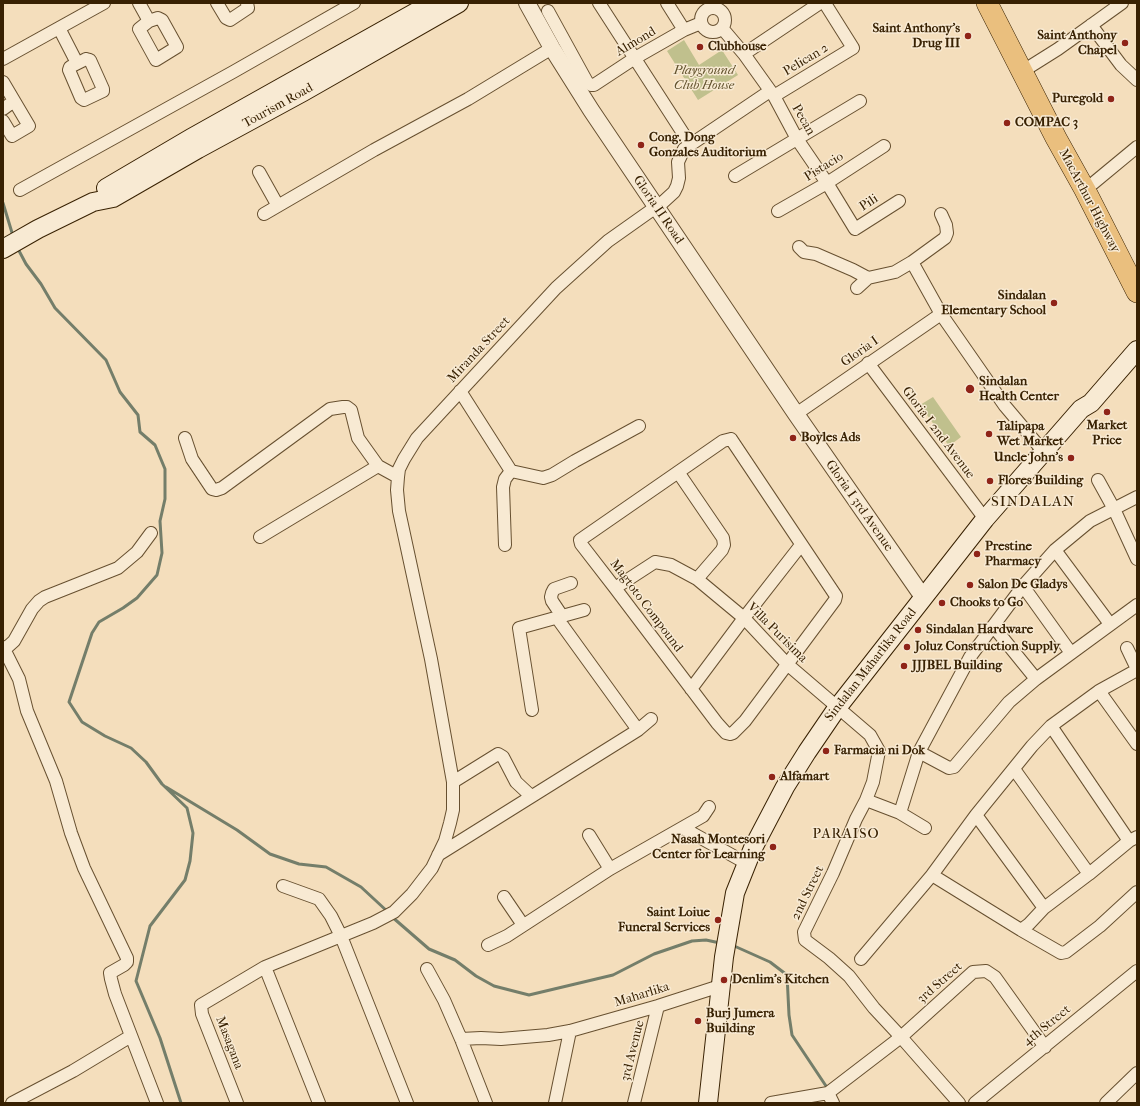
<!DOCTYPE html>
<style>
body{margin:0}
#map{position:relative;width:1140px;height:1106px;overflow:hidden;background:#f4debc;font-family:"IM FELL French Canon",serif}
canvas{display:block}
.frame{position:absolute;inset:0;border:4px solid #382102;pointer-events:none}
</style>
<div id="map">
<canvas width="1140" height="1106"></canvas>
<div class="frame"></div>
</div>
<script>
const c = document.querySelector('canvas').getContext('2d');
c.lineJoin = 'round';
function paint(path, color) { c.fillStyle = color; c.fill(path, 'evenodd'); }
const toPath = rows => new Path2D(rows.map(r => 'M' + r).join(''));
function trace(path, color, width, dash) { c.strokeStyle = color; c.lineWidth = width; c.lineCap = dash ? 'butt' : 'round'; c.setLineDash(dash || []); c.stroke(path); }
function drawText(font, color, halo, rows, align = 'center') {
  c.font = font + ' "IM FELL French Canon",serif'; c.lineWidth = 3; c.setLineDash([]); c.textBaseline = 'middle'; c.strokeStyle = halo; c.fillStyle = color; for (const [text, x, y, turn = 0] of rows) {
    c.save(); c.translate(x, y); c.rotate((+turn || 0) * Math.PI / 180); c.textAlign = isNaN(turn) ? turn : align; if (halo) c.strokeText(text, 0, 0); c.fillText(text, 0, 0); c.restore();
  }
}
paint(toPath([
 [684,40,699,65,722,50,738,75,698,100,667,51],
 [933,397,961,437,949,446,920,405]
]), '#c0c08d');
trace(toPath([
 [3,203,13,236],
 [17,247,26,264,41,284,55,308,106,360,120,392,138,415,140,432,155,445,165,469,165,499,160,521,162,553,157,575,137,598,123,608,99,622,92,633,69,702,82,722,105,736,131,748,146,762,162,784,187,808,193,833,190,861,185,880,150,926,136,981,160,1038,181,1103],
 [166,787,237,830,270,854,299,864,326,867,361,887,388,912],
 [391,916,429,949,455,960,476,976,494,986,529,995,613,975,654,954,692,941,706,940,720,943],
 [732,945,770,962,787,975,789,1015,792,1035,828,1089]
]), '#747e6a', 3);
const minor = toPath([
 [139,3,149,21],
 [217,3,226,18,230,20,248,8,247,3],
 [599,3,690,144],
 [667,3,684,30],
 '701 20a12 12 0 1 1 24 0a12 12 0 1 1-24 0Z',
 [548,11,587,82,591,85,594,85,635,58,684,30,701,23],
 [158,18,162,20,177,47,156,60,139,29,149,21,158,18],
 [1091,25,1121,65,1137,80],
 [59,28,77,63],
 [722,28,744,54,774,96,797,139,827,183,855,229,899,201],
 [744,54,820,3],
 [3,59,104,3],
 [86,59,90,60,103,89,103,91,84,100,81,98,69,70,70,67,86,59],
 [1023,71,1058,49,1122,3],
 [3,82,29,126,12,136,3,121],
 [774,96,853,48,826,5,823,3],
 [3,109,14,101],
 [259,172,278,206],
 [735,176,860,101],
 [20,190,233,72,354,3],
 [1085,190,1137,147],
 [662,203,674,192,677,186,679,178,678,162,684,149,770,91],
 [778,211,827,183,884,146],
 [264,214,374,150,468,99,552,48],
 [941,214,946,225,947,233,945,238,912,262,941,314,1005,406,1043,451],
 [799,247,804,252,816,254,853,270,868,278],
 [857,288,868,278,895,272,912,262],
 [868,363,985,519],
 [460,391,511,471],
 [796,414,941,314],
 [185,438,192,459,212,489,216,490,222,488,330,409,343,407,347,407,351,410,358,438,378,466],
 [731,439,836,596,835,600,745,721,733,733,730,734,726,733,717,723,615,588,581,544,580,540,723,441,731,439],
 [678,472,723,538,724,545,722,550,697,579],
 [1098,480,1114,509,1137,559],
 [260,537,378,466,398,477],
 [505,545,503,487,505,479,511,471,543,478,552,475,575,461,639,426],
 [1055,550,1110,624],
 [1023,586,1071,653],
 [615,588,655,562,671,565,697,579,744,618,787,664,870,735,879,751,873,782,866,800,856,819,833,873,804,932,805,940,829,958,849,976,874,1008,901,1037,959,1103],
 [562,616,552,601,551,597,552,593,554,589,571,583],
 [557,618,638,730],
 [993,626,1036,679],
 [3,647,19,679,27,711,56,781,71,833,84,868,127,958,127,962,124,965,110,973,111,979,115,994,157,1103],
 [1127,648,1137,669],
 [4,650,14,641,32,609,39,601,45,597,118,568,137,552,151,533],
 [691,689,744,618,801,545],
 [1099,691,1137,744],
 [532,710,519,628,584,610],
 [1051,726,1129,841],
 [919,752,949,768,954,767,1009,702,1036,679,1137,605],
 [1014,769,1089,874],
 [453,782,498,754,503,757,516,782,531,796],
 [866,800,900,813,925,828],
 [900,813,919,752,970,657,1023,586,1055,550,1090,521,1137,497],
 [976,815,1044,908],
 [683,828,746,863],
 [589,835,610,869],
 [438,855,638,730,651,719],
 [932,875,1021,930,1061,953,1066,952,1100,926,1137,892],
 [283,886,319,899,331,916,341,936,407,1103],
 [504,897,523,925],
 [1021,930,1029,924,1044,908,1089,874,1129,841,1137,837],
 [488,945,507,936,610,869,703,816,709,807],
 [861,959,932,875,976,815,1032,746,1051,726,1099,691,1137,670],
 [265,967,319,1103],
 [427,969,444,1000,461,1039,486,1103],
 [461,1039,481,1038,501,1039,548,1035,570,1031,658,1006,720,986],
 [12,1103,73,1071,131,1036],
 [237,1103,202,1014,201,1005,265,967,373,923,394,912,412,894,432,868,445,841,450,823,453,810,453,782,431,659,399,511,397,490,398,477,399,469,404,459,417,438,556,288,608,241,656,207],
 [555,1103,570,1031],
 [634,1103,658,1006],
 [771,1103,828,1093],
 [833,1103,828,1093,901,1037,973,972,986,971,995,977,1045,1047],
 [975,1103,1137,971],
 [1106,1103,1137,1073]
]);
const tertiary = toPath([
 [527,3,552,48,591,110,796,414,923,597]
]);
const secondary = toPath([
 [106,188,191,138,432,3],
 [3,249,38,229,93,202,113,198,198,149,303,92,459,3],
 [708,1103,724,957,735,893,753,848,785,787,807,752,837,708,985,519,1081,409,1091,403,1137,350]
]);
const trunk = toPath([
 [987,3,1056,138,1085,190,1137,292]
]);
trace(minor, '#675030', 14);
trace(tertiary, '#675030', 18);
trace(secondary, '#382102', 20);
trace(trunk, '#382102', 22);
trace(minor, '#f8ead3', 12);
trace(tertiary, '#f8ead3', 16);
trace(secondary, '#f8ead3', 18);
trace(trunk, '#eabf7e', 21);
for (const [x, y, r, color] of [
 [968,36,4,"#8f2418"],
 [1125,43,4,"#8f2418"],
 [700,47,4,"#8f2418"],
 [1111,99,4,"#8f2418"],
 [1007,123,4,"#8f2418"],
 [641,145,4,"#8f2418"],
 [1054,303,4,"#8f2418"],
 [970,389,5,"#8f2418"],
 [1107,412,4,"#8f2418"],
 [989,434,4,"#8f2418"],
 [793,438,4,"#8f2418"],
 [1071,458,4,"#8f2418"],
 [990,481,4,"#8f2418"],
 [977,554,4,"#8f2418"],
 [970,585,4,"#8f2418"],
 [942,603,4,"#8f2418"],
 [918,630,4,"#8f2418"],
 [907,647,4,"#8f2418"],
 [904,666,4,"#8f2418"],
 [826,751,4,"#8f2418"],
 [772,777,4,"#8f2418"],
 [773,847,4,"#8f2418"],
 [718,920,4,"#8f2418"],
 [724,980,4,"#8f2418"],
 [698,1021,4,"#8f2418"]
]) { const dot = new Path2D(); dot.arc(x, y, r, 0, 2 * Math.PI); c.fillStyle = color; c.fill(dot); trace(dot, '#f8ead3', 1.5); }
drawText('bold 13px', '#382102', '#f8ead3', [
 ["Saint Anthony's",960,29,"right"],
 ["Drug III",960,44,"right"],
 ["Saint Anthony",1117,36,"right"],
 ["Chapel",1117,51,"right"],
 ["Clubhouse",708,47],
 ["Puregold",1103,99,"right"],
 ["COMPAC 3",1015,123],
 ["Cong. Dong",649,138],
 ["Gonzales Auditorium",649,153],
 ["Sindalan",1046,296,"right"],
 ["Elementary School",1046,311,"right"],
 ["Sindalan",979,382],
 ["Health Center",979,397],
 ["Market",1107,426,"center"],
 ["Price",1107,441,"center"],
 ["Talipapa",997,427],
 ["Wet Market",997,442],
 ["Boyles Ads",801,438],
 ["Uncle John's",1063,458,"right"],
 ["Flores Building",998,481],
 ["Prestine",985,547],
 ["Pharmacy",985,562],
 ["Salon De Gladys",978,585],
 ["Chooks to Go",950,603],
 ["Sindalan Hardware",926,630],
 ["Joluz Construction Supply",915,647],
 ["JJJBEL Building",912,666],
 ["Farmacia ni Dok",834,751],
 ["Alfamart",780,777],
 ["Nasah Montesori",765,840,"right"],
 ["Center for Learning",765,855,"right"],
 ["Saint Loiue",710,913,"right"],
 ["Funeral Services",710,928,"right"],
 ["Denlim's Kitchen",732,980],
 ["Burj Jumera",706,1014],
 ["Building",706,1029]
], 'left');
drawText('13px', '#382102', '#f8ead3', [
 ["Almond",636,42,-31],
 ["Pelican 2",806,60,-31],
 ["Tourism Road",278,106,-29],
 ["Pecan",803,120,60],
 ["Pistacio",824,167,-32],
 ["MacArthur Highway",1089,201,62],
 ["Pili",869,203,-33],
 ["Gloria II Road",658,210,56],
 ["Miranda Street",479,350,-47],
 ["Gloria I",860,352,-35],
 ["Gloria I 2nd Avenue",938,433,53],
 ["Gloria I 3rd Avenue",859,506,55],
 ["Magtoto Compound",646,606,53],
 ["Villa Purisima",777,633,45],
 ["Sindalan Maharlika Road",871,665,-52],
 ["2nd Street",808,893,-64],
 ["3rd Street",940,983,-41],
 ["Maharlika",642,995,-17],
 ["4th Street",1047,1026,-39],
 ["Masagana",229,1043,69],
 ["3rd Avenue",633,1051,-76]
]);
drawText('italic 13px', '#61512c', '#f8ead3', [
 ["Playground",704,71],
 ["Club House",704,86]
]);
c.letterSpacing = '1px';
drawText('14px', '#382102', '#f8ead3', [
 ["PARAISO",846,835]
]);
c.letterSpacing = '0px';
c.letterSpacing = '1px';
drawText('15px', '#382102', '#f8ead3', [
 ["SINDALAN",1033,502]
]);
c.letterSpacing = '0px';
</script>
